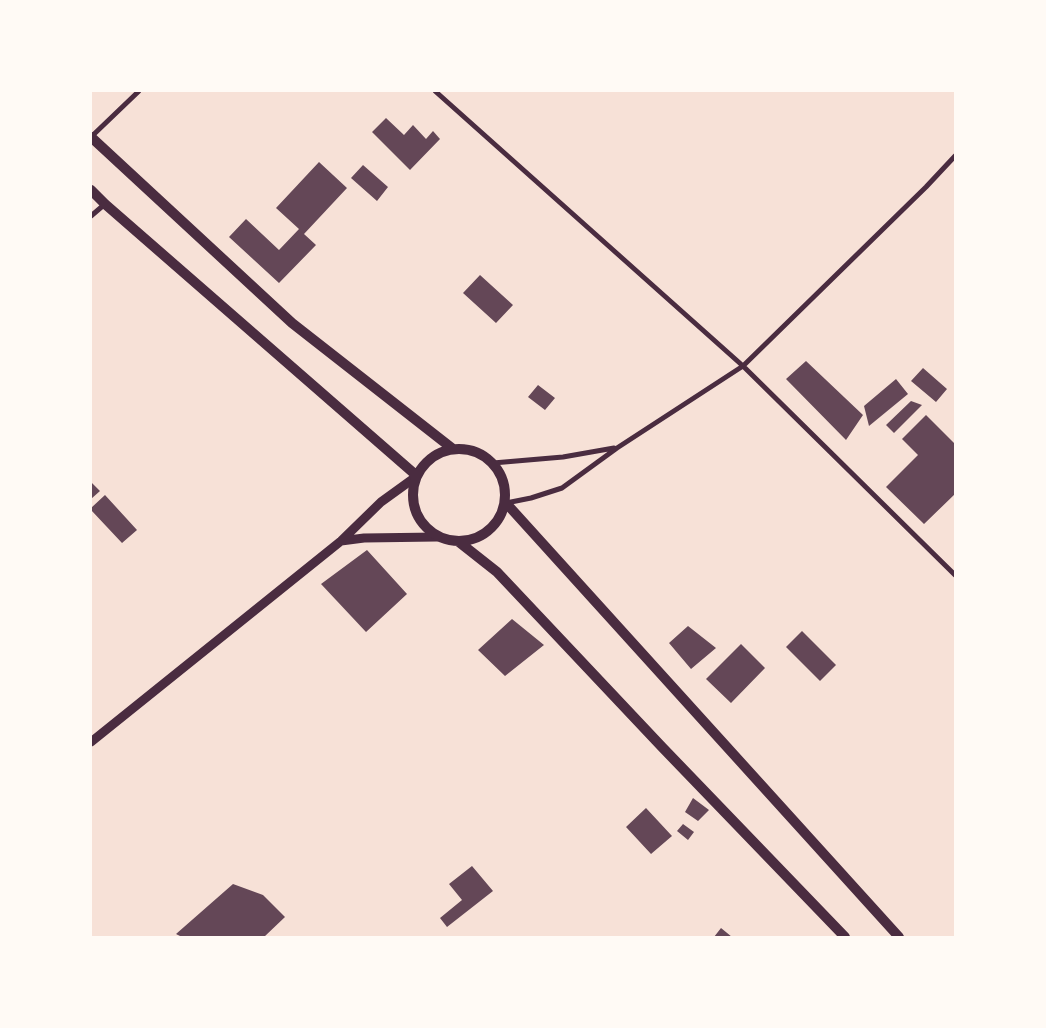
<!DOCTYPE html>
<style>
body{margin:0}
#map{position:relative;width:1046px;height:1028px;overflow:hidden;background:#f7e1d7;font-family:Mulish,sans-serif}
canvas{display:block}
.frame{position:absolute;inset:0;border:92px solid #fffaf5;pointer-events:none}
</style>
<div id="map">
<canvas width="1046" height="1028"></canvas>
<div class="frame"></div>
</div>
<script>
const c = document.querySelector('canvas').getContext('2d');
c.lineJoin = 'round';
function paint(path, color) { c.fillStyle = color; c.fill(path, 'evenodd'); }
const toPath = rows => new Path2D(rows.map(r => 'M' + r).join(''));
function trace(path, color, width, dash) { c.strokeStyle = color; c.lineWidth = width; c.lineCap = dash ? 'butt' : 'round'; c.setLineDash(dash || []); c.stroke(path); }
paint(toPath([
 [386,118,404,135,413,125,426,139,433,131,440,139,410,170,372,132],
 [319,162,347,188,304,234,316,245,279,283,229,237,246,219,279,250,299,229,276,208],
 [363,165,388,187,377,201,351,178],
 [480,275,513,305,496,323,463,293],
 [806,361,863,415,846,440,786,379],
 [923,368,947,389,936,402,911,381],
 [896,379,908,394,869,426,864,406],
 [538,385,555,398,545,410,528,397],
 [911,401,922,405,894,433,886,425],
 [926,415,955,444,955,494,924,524,886,487,918,455,902,439],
 [91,482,100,491,91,499],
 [105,495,137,530,122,543,91,510,91,508],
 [367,550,407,594,366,632,321,584],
 [512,619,544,645,505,676,478,650],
 [688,626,716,648,691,669,669,643],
 [802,631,836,665,820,681,786,647],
 [741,644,765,668,731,703,706,679],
 [693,798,709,810,698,821,685,812],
 [646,808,672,836,651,854,626,827],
 [683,824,694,832,688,840,677,831],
 [472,866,493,891,447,927,440,918,462,900,449,884],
 [233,884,263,895,285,917,264,937,182,937,176,934],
 [721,928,732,937,714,937]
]), '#644757');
trace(toPath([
 [435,91,743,366,955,575],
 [91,137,139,91],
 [91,216,105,204],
 [493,463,563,457,614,448],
 [506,503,531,498,562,488,617,448,743,366,926,187,955,156]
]), '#4a2c40', 5);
trace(toPath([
 [341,541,364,538,437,537],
 [91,742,341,541,381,502,417,476]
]), '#4a2c40', 9);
trace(toPath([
 [91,137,292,323,453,449],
 [91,190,105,204,417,476],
 '413 495a46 46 0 1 1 92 0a46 46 0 1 1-92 0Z',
 [506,503,899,937],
 [459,542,497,572,662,747,845,937]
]), '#4a2c40', 10);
</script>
